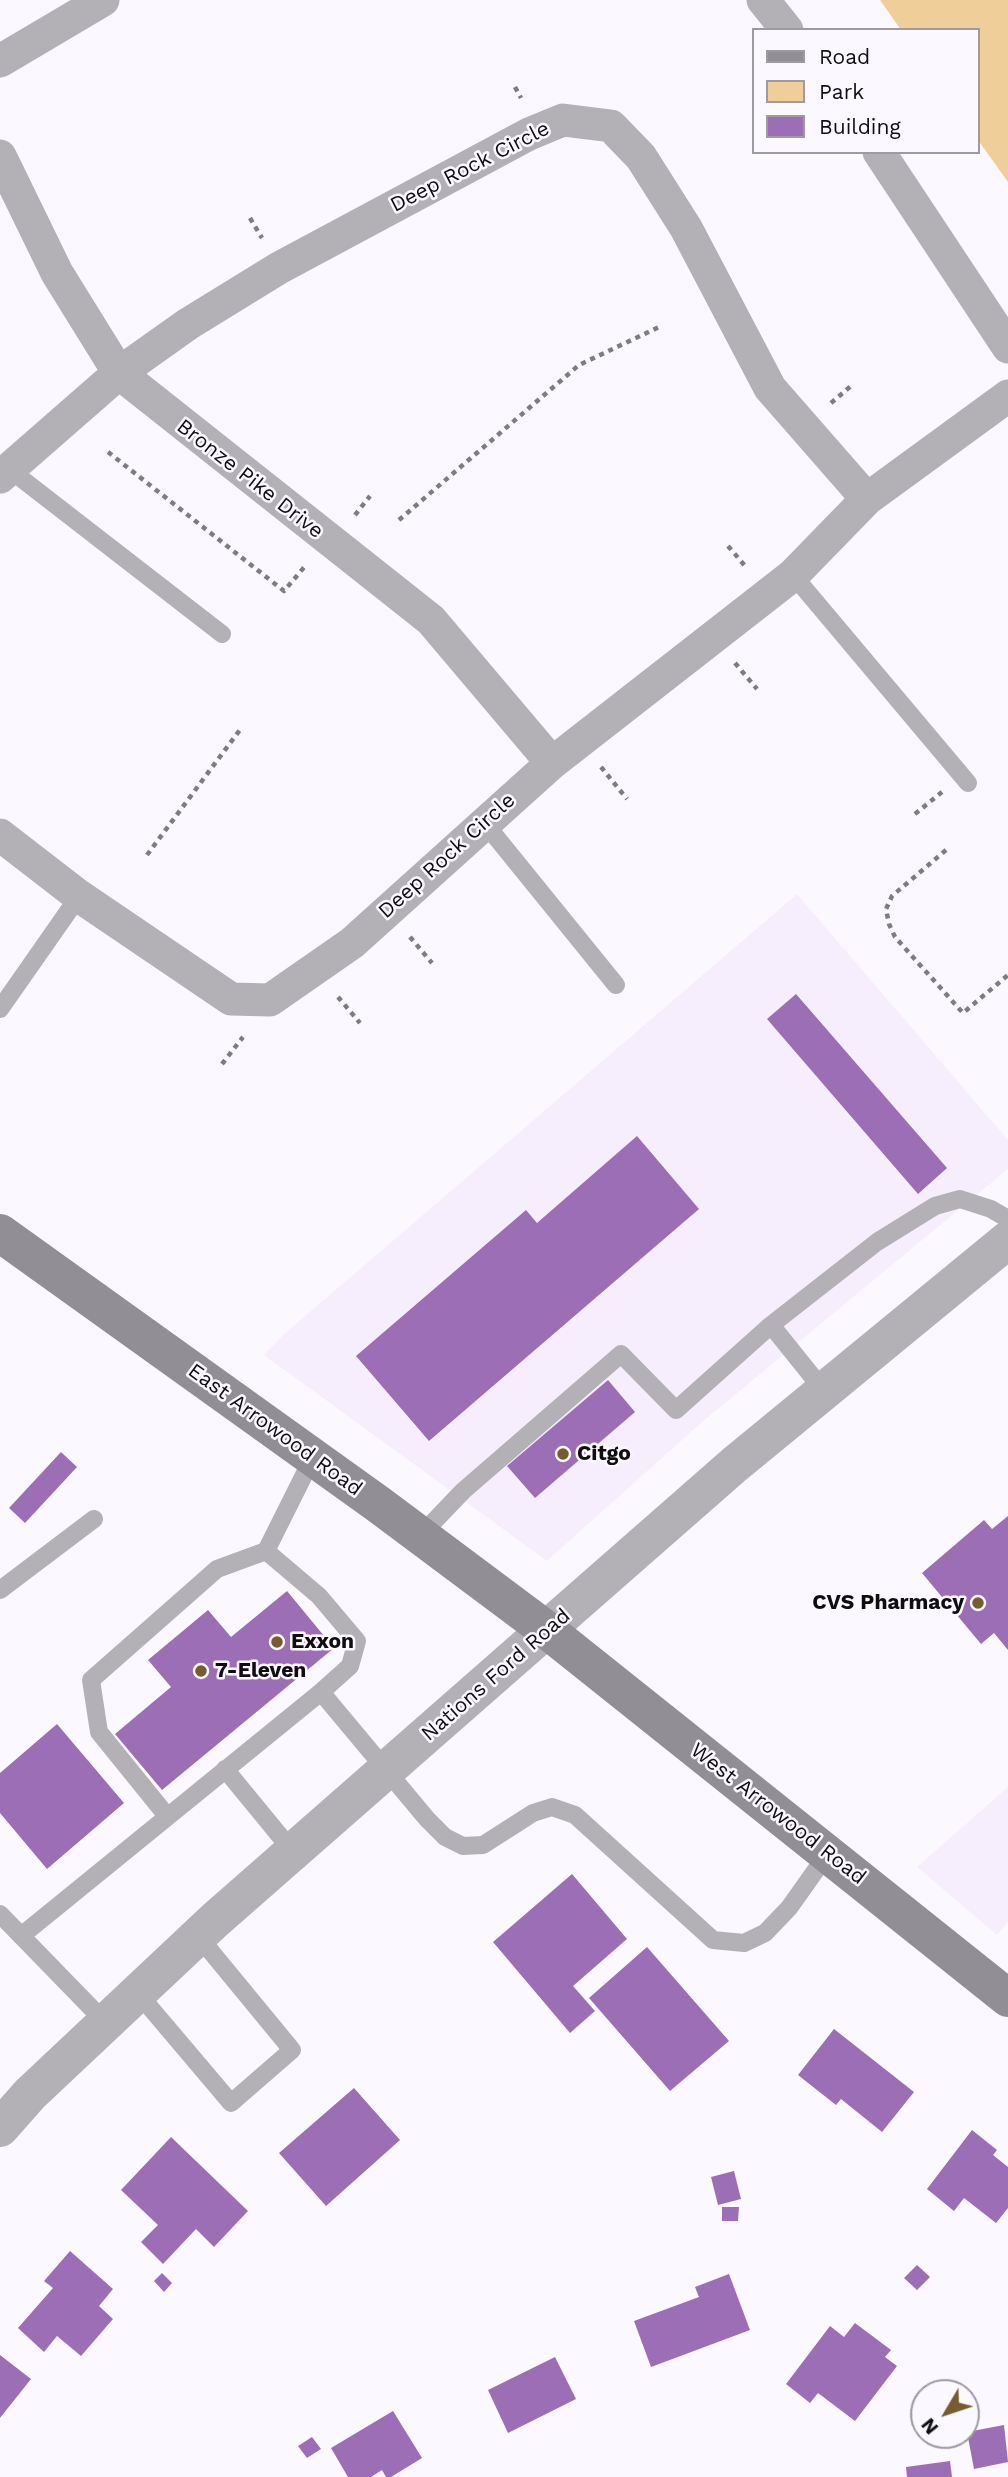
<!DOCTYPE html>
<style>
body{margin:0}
#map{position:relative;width:1008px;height:2477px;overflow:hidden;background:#fcf8ff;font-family:"Work Sans",sans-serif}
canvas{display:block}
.legend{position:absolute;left:752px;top:28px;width:228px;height:126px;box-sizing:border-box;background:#fcf8ff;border:2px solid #9e9aa0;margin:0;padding:9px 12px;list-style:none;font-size:21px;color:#100d11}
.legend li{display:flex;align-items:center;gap:14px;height:35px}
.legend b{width:35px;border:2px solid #9e9aa0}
.north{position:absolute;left:910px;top:2379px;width:70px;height:70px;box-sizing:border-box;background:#fcf8ff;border:2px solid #9e9aa0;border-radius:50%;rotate:231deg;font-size:19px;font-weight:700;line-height:28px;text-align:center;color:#100d11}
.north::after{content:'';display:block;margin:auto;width:24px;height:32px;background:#775c2e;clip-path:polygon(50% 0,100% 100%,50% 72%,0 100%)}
</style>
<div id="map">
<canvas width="1008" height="2477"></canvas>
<ul class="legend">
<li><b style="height:9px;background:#928e95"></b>Road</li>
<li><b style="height:19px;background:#f0ce9a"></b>Park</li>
<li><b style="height:19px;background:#9c6eb5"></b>Building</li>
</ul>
<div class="north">N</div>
</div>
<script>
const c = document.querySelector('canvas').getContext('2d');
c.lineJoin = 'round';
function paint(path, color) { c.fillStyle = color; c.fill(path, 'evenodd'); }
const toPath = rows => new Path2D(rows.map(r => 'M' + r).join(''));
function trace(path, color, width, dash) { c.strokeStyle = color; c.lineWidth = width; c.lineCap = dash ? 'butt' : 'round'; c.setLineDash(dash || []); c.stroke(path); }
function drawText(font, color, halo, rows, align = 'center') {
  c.font = font + ' "Work Sans",sans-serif'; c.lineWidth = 5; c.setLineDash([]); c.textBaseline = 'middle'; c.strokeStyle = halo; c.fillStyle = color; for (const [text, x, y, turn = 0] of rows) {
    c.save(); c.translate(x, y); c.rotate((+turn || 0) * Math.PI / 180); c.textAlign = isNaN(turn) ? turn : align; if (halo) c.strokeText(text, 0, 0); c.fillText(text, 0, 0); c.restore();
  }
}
paint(toPath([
 [797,894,1008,1140,1008,1169,702,1422,547,1561,264,1355,283,1335],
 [1008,1787,1008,1922,997,1935,917,1867]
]), '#f7eefd');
paint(toPath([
 [880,0,1008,0,1008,182,978,140,978,30,901,30]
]), '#f0ce9a');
paint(toPath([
 [796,994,947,1168,918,1194,767,1019],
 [637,1136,699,1209,429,1441,356,1356,526,1210,537,1223],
 [608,1380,635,1412,535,1498,507,1466],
 [61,1452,77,1467,25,1523,9,1508],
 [1008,1516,1008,1650,994,1633,981,1644,922,1573,984,1520,992,1529],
 [287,1591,334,1648,162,1790,115,1734,171,1687,148,1660,208,1610,231,1637],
 [57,1724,124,1803,47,1869,0,1813,0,1773],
 [572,1874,627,1939,573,1986,595,2011,570,2033,493,1942],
 [647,1947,729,2041,670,2091,589,1998],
 [834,2029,914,2092,882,2132,841,2099,836,2105,798,2075],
 [354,2088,400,2140,326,2206,279,2153],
 [972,2130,997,2150,993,2155,1008,2167,1008,2208,996,2223,964,2198,954,2211,927,2189],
 [171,2137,248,2211,214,2247,196,2229,163,2264,141,2242,158,2225,121,2190],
 [734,2171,741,2199,718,2205,711,2177],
 [722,2207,739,2207,738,2221,722,2221],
 [70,2251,113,2289,99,2306,113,2319,81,2356,57,2336,44,2352,18,2328,53,2288,44,2281],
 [917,2265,930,2277,917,2290,904,2278],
 [162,2273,172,2283,164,2292,154,2281],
 [729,2274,750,2330,651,2367,634,2321,699,2297,695,2287],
 [855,2323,891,2350,885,2357,897,2366,855,2421,818,2393,810,2403,786,2384,830,2326,844,2337],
 [0,2355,31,2379,0,2418],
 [555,2357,576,2399,508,2433,488,2390],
 [393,2411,422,2458,391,2477,386,2477,382,2470,371,2477,348,2477,331,2448],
 [1004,2425,1008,2462,974,2469,967,2432],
 [312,2437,321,2449,307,2458,298,2446],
 [950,2461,952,2477,907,2477,906,2467]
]), '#9c6eb5');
trace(toPath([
 [515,87,521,98],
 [250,218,262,238],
 [831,403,851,386],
 [108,452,284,591,306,565],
 [355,515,370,496],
 [399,520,579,365,659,327],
 [728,546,746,567],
 [735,663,757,689],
 [601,767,627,799],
 [915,814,942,792],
 [946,850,892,896,886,909,889,924,895,937,963,1013,1008,975],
 [147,855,242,727],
 [410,937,432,963],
 [338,997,360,1023],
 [222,1064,243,1037]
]), '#7f7b81', 4.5, [5, 5]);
trace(toPath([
 [9,469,222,634],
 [793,575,968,783],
 [483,821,616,985],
 [0,1009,79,896],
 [824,1391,771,1325,877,1242,935,1206,960,1199,991,1209,1008,1219],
 [313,1457,266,1551,319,1596,357,1641,350,1666,321,1692],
 [420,1536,463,1491,621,1354,676,1410,771,1325],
 [0,1590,94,1519],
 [225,1769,294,1853],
 [167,1816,99,1732,91,1680,217,1569,266,1551],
 [0,1914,105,2022],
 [21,1936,321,1692,427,1819,445,1837,463,1846,483,1845,533,1813,552,1807,575,1815,713,1940,744,1943,765,1933,789,1908,828,1853],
 [137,1992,231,2103,292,2050,199,1937]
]), '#b4b1b6', 18);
trace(toPath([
 [763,0,787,30],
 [0,61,103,0],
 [879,152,1008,347],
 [0,156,57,273,119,373,431,620,552,763],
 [0,477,119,373,188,324,279,268,529,134,563,120,611,126,641,157,686,228,770,388,867,499],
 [0,835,79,896,231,999,270,1000,352,943,552,763,793,575,867,499,1008,396]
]), '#b4b1b6', 33);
trace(toPath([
 [0,2128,30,2094,215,1920,734,1465,1008,1240]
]), '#b4b1b6', 38);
trace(toPath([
 [0,1233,378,1504,548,1631,1008,1998]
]), '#928e95', 38);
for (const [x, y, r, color] of [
 [563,1454,7,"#775c2e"],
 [978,1603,7,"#775c2e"],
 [277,1642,7,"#775c2e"],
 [201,1671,7,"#775c2e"]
]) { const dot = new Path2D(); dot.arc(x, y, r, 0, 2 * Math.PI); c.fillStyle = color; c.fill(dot); trace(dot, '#fcf8ff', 2.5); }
drawText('21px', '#100d11', '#fcf8ff', [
 ["Deep Rock Circle",470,167,-27],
 ["Bronze Pike Drive",250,479,38],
 ["Deep Rock Circle",447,856,-42],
 ["East Arrowood Road",275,1430,36],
 ["Nations Ford Road",496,1675,-41],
 ["West Arrowood Road",778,1814,38]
]);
drawText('bold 21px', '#100d11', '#fcf8ff', [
 ["Citgo",577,1454],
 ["CVS Pharmacy",964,1603,"right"],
 ["Exxon",291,1642],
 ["7-Eleven",215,1671]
], 'left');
</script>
